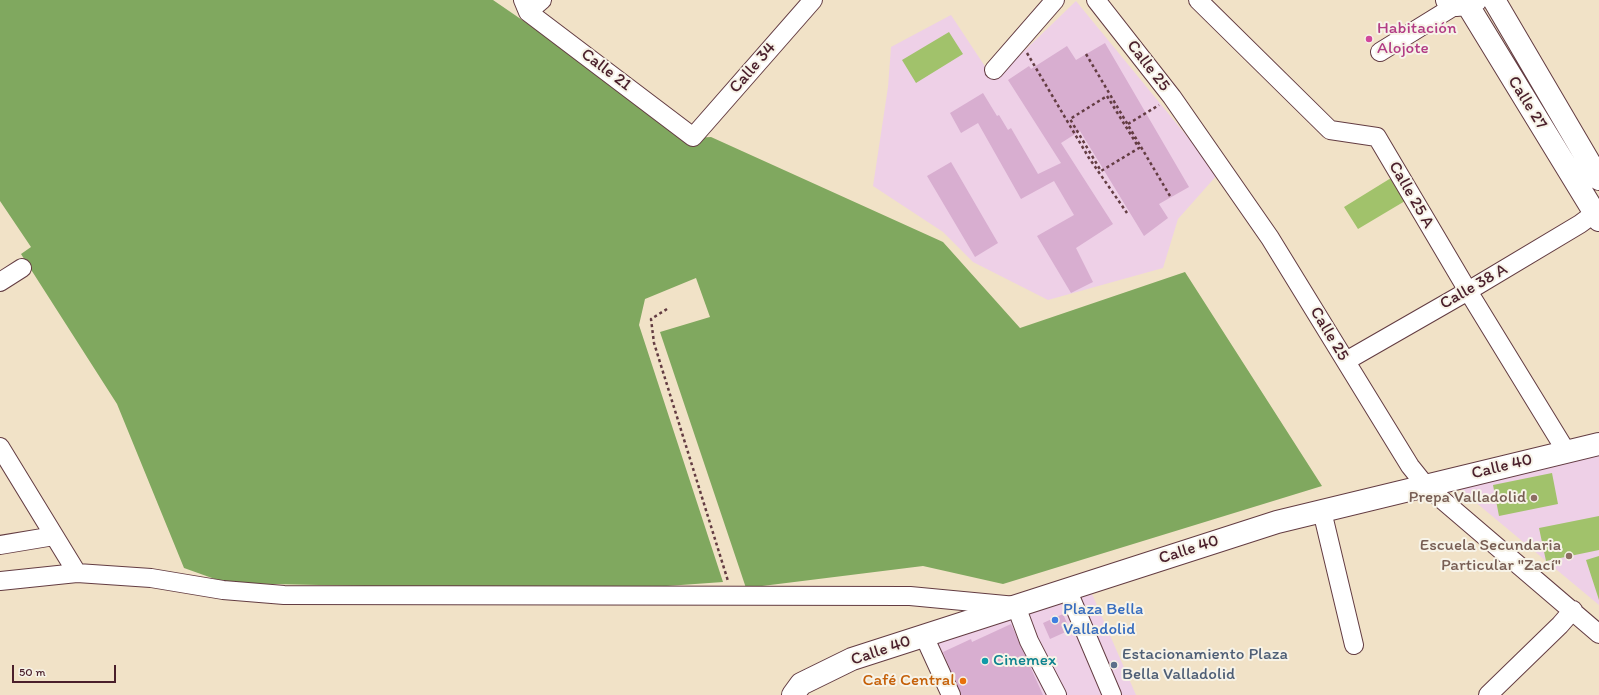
<!DOCTYPE html>
<meta charset="utf-8">
<style>
body{margin:0}
#map{position:relative;width:1599px;height:695px;overflow:hidden;background:#f1e2c7;font-family:Itim,sans-serif}
canvas{display:block}
.scale{position:absolute;left:12px;top:665px;width:104px;height:18px;box-sizing:border-box;border:2px solid #4a1f2b;border-top:0;padding-left:5px;font-size:12px;line-height:14px;white-space:nowrap;color:#4a1f2b;-webkit-text-stroke:3px #f7f3e8;paint-order:stroke}
</style>
<div id="map">
<canvas width="1599" height="695"></canvas>
<div class="scale">50 m</div>
</div>
<script>
const c = document.querySelector('canvas').getContext('2d');
c.lineJoin = 'round';
function paint(path, color) { c.fillStyle = color; c.fill(path, 'evenodd'); }
const toPath = rows => new Path2D(rows.map(r => 'M' + r).join(''));
function trace(path, color, width, dash) { c.strokeStyle = color; c.lineWidth = width; c.lineCap = dash ? 'butt' : 'round'; c.setLineDash(dash || []); c.stroke(path); }
function drawText(font, color, halo, rows, align = 'center') {
  c.font = font + ' Itim,sans-serif'; c.lineWidth = 4; c.setLineDash([]); c.textBaseline = 'middle'; c.strokeStyle = halo; c.fillStyle = color; for (const [text, x, y, turn = 0] of rows) {
    c.save(); c.translate(x, y); c.rotate((+turn || 0) * Math.PI / 180); c.textAlign = isNaN(turn) ? turn : align; if (halo) c.strokeText(text, 0, 0); c.fillText(text, 0, 0); c.restore();
  }
}
paint(toPath([
 [1076,1,1218,174,1178,219,1163,268,1048,300,973,262,943,232,873,186,888,87,891,47,951,15,994,80],
 [1599,449,1599,605,1456,486],
 [1092,594,1136,695,944,695,922,647]
]), '#eed0e7');
paint(toPath([
 [949,32,963,54,916,83,902,60],
 [1391,178,1405,201,1358,229,1344,207],
 [1552,473,1558,504,1499,516,1493,485],
 [1599,516,1599,550,1546,561,1539,528],
 [1599,556,1599,600,1586,560]
]), '#a1c26b');
paint(toPath([
 [0,0,493,0,694,138,711,137,943,242,1020,328,1185,272,1322,486,1003,584,923,566,746,588,660,332,710,317,696,278,645,299,639,325,723,582,597,591,226,583,184,568,117,404,21,254,31,247,0,201]
]), '#80a85f');
paint(toPath([
 [1105,43,1189,187,1159,204,1168,218,1144,236,1080,131,1061,143,1113,224,1076,248,1093,282,1071,293,1037,236,1074,215,1054,181,1021,199,978,123,961,133,950,113,983,93,997,116,999,115,1008,130,1011,128,1038,174,1061,163,1008,80,1029,66,1031,69,1067,46,1076,60],
 [951,162,998,243,975,257,927,176],
 [1063,614,1070,630,1050,639,1043,623],
 [1011,624,1043,695,961,695,943,652,971,639,972,642]
]), '#d8aed0');
const minor = toPath([
 [523,0,528,12,693,137,813,0],
 [1096,0,1172,97,1270,238,1410,466,1426,486,1599,634],
 [1198,0,1330,130,1377,137,1468,291,1566,451],
 [528,12,542,0],
 [1380,52,1456,5],
 [994,70,1055,0],
 [0,282,22,268],
 [1346,361,1468,291,1580,224,1599,210],
 [0,447,77,573],
 [1322,511,1354,645],
 [0,545,54,536],
 [0,581,77,573,151,578,223,590,284,595,910,596,1016,606,1029,641,1057,695],
 [1067,589,1112,695],
 [924,636,951,695],
 [1488,695,1560,625,1573,610]
]);
const major = toPath([
 [1447,0,1456,5,1467,4,1476,0],
 [1494,0,1599,179],
 [1467,4,1599,220],
 [793,695,801,684,852,659,1277,522,1599,444]
]);
trace(minor, '#633c42', 20);
trace(major, '#633c42', 24);
trace(toPath([
 [1027,53,1089,158,1127,213],
 [1086,54,1170,196],
 [1107,96,1139,148,1101,171,1070,119,1107,96],
 [1128,124,1159,105],
 [667,309,651,319,654,343,728,581]
]), '#633c42', 2.5, [3, 3]);
trace(minor, '#fff', 18);
trace(major, '#fff', 22);
for (const [x, y, r, color] of [
 [1369,39,4,"#d1479c"],
 [1534,498,4,"#8d6e63"],
 [1569,556,4,"#8d6e63"],
 [1055,620,4,"#3f7fe0"],
 [985,661,4,"#0f9aa8"],
 [1114,665,4,"#5c6f8a"],
 [963,681,4,"#e8710a"]
]) { const dot = new Path2D(); dot.arc(x, y, r, 0, 2 * Math.PI); c.fillStyle = color; c.fill(dot); trace(dot, '#f7f3e8', 1.5); }
drawText('17px', '#b23c85', '#f7f3e8', [
 ["Habitación",1377,29],
 ["Alojote",1377,49]
], 'left');
drawText('17px', '#4a1f2b', '#f7f3e8', [
 ["Calle 25",1148,66,52],
 ["Calle 34",753,68,-49],
 ["Calle 21",606,70,37],
 ["Calle 27",1527,103,58],
 ["Calle 25 A",1411,195,60],
 ["Calle 38 A",1474,287,-30],
 ["Calle 25",1329,334,59],
 ["Calle 40",1502,467,-14],
 ["Calle 40",1189,550,-18],
 ["Calle 40",881,651,-19]
]);
drawText('17px', '#785e54', '#f7f3e8', [
 ["Prepa Valladolid",1526,498],
 ["Escuela Secundaria",1561,546],
 ["Particular \"Zací\"",1561,566]
], 'right');
drawText('17px', '#366cbe', '#f7f3e8', [
 ["Plaza Bella",1063,610],
 ["Valladolid",1063,630]
], 'left');
drawText('17px', '#4e5e75', '#f7f3e8', [
 ["Estacionamiento Plaza",1122,655],
 ["Bella Valladolid",1122,675]
], 'left');
drawText('17px', '#0d838f', '#f7f3e8', [
 ["Cinemex",993,661]
], 'left');
drawText('17px', '#c56008', '#f7f3e8', [
 ["Café Central",955,681]
], 'right');
</script>
